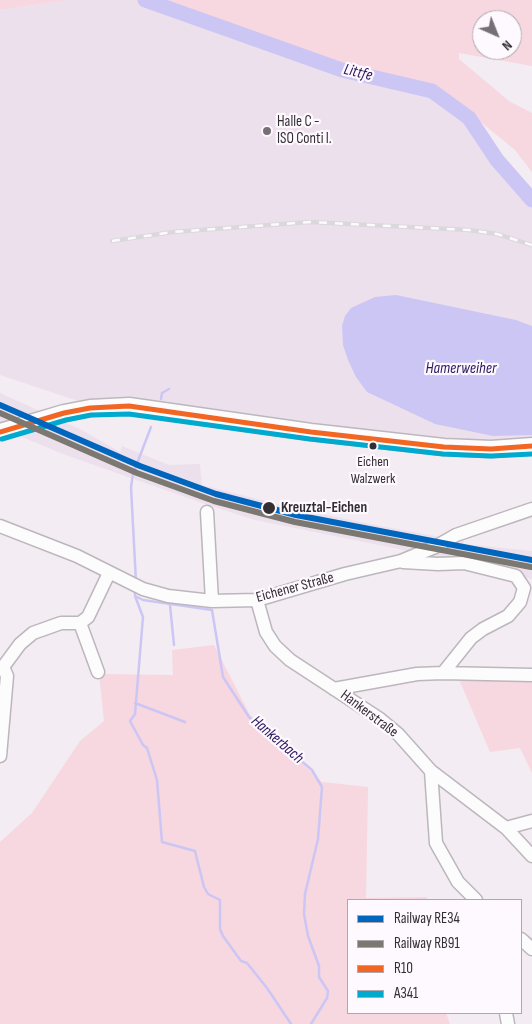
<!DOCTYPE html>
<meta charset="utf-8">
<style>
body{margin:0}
#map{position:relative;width:532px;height:1024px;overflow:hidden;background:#f3ecf3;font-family:"Sofia Sans Condensed",sans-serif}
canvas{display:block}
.legend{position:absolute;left:347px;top:899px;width:175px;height:115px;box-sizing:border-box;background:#fef9fe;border:1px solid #ada8ad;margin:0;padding:6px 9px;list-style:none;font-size:15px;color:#332e33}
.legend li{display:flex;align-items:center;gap:10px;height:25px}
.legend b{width:25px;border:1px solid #ada8ad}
.north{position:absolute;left:472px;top:10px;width:50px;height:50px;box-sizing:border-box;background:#fef9fe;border:1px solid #ada8ad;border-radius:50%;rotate:136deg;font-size:14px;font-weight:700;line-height:20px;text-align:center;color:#332e33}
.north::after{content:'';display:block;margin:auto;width:18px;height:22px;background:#767076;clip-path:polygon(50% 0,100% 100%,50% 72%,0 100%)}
</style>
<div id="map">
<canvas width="532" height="1024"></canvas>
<ul class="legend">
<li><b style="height:6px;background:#0065bd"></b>Railway RE34</li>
<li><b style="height:6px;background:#7b7872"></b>Railway RB91</li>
<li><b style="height:6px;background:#f26522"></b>R10</li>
<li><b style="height:6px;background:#00a9ce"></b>A341</li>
</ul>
<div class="north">N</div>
</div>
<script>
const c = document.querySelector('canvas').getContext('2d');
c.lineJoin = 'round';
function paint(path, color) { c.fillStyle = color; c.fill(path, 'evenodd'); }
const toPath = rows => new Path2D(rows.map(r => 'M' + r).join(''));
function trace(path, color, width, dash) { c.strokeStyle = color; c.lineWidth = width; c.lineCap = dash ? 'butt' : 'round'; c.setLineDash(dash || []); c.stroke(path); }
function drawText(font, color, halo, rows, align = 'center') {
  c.font = font + ' "Sofia Sans Condensed",sans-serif'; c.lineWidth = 4.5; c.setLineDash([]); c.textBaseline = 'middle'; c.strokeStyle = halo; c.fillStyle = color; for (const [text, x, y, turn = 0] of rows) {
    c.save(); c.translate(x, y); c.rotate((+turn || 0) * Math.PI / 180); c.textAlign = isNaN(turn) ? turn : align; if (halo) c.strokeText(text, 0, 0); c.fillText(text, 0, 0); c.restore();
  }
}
paint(toPath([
 [67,0,131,0,410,88,465,114,532,192,532,438,494,442,84,403,0,375,0,10],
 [0,393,82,430,120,452,122,446,169,465,200,464,202,485,297,509,386,527,441,537,463,537,464,544,532,551,532,579,394,548,255,520,202,503,63,454,0,428]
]), '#ede0ed');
paint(toPath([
 [0,0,67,0,0,10],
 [131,0,532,0,532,66,459,53,459,59,509,101,532,113,532,172,515,150,460,105,369,83,262,38],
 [482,20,512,20,512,50,482,50],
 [214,645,250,715,322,782,368,787,366,898,427,897,427,900,348,900,348,1013,446,1013,450,1024,0,1024,0,842,32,813,80,741,104,721,99,674,173,675,172,650],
 [458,677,532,681,532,773,520,748,490,752]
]), '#f7d7e0');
paint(toPath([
 [396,295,516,320,532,326,532,435,493,436,435,424,367,392,356,377,348,360,343,345,342,326,345,316,351,308,375,297]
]), '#ccc6f4');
trace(toPath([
 [161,399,162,393,169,389],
 [136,582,131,487,133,474,151,427],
 [135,590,135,596,143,600,212,610,223,677,249,717,312,770,322,787,318,839,305,894,304,914,308,936,319,966,319,977,328,991,327,998,311,1024],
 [135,596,143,617,135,714,130,721,143,745,147,748,157,780,162,842,195,851,204,887,208,894,220,900,220,929,223,936,241,961,247,963,267,988,291,1024],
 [170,605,174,645],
 [135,703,185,722]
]), '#ccc6f4', 2.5);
trace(toPath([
 [145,0,342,70,432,91,469,118,497,160,532,200]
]), '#ccc6f4', 15);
const minor = toPath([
 [207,512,212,601],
 [0,526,77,556,143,589,168,596,212,601,257,600,345,574,401,561,435,547,456,535,532,509],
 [257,600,266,632,275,646,290,660,380,719,398,734,431,771,436,843,458,882,476,900],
 [80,623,98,672],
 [443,673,532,675],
 [334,689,417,674,443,673,471,638,483,629,508,616,520,602,524,588,516,576,464,563,438,564,403,562],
 [0,756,7,676,3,667,20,644,33,633,61,623,80,623,88,617,109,573],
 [431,771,506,828,532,856],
 [506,828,532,821],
 [521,939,532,949],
 [506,1013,508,1024]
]);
const major = toPath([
 [0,432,64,413,90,408,129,406,311,432,444,447,491,449,532,446]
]);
trace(minor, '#bcb7bc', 15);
trace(major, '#bcb7bc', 19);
trace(minor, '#fdfcfd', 12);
trace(major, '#fdfcfd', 16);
const rail = toPath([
 [112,241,173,232,310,222,469,230,497,234,532,245]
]);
trace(rail, '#dbd8db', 4.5);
trace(rail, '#fef9fe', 2.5, [8]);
trace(toPath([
 [0,432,64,413,90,408,129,406,311,432,444,447,491,449,532,446]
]), '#f26522', 5);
trace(toPath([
 [2,439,66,420,91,415,129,414,310,439,443,454,491,456,532,454]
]), '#00a9ce', 5);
trace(toPath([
 [0,405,140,466,216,494,296,515,532,560]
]), '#0065bd', 6);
trace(toPath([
 [0,413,137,473,214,501,295,522,531,567]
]), '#7b7872', 6);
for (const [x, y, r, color] of [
 [267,131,5,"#767076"],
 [373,446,4.5,"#332e33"],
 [269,508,7,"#332e33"]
]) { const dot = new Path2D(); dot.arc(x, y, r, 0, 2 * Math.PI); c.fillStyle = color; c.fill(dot); trace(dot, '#fef9fe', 2); }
drawText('14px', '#332e33', '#fef9fe', [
 ["Eichen",373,462],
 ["Walzwerk",373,479]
]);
drawText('15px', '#332e33', '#fef9fe', [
 ["Halle C -",277,122],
 ["ISO Conti I.",277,139]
], 'left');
drawText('bold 15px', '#332e33', '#fef9fe', [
 ["Kreuztal-Eichen",281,508]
], 'left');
drawText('15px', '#332e33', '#fef9fe', [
 ["Eichener Straße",295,588,-15],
 ["Hankerstraße",369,714,37]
]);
drawText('italic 16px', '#2a185f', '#fef9fe', [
 ["Littfe",358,73,14],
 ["Hamerweiher",461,369],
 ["Hankerbach",277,740,41]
]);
</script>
